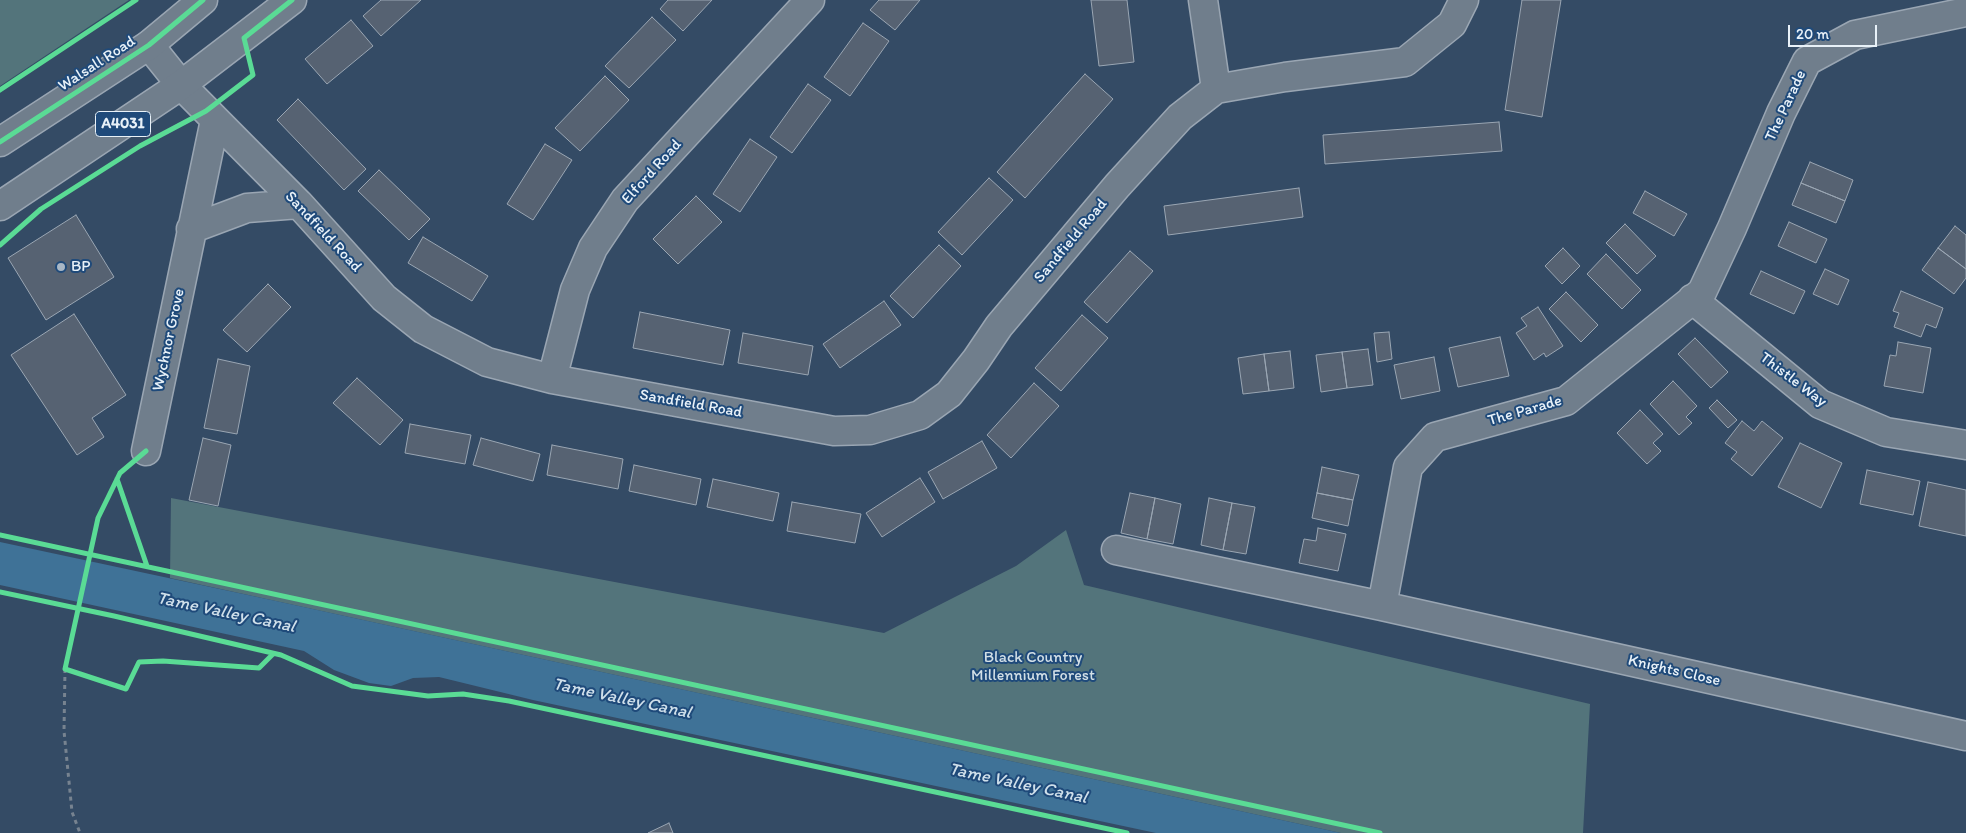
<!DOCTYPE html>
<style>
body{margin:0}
#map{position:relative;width:1966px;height:833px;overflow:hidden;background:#344b65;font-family:Itim,sans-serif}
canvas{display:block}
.scale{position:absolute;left:1788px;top:25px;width:89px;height:22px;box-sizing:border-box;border:2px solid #e8f1f8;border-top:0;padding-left:6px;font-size:15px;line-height:18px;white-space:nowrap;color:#e8f1f8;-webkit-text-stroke:4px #1f4a7a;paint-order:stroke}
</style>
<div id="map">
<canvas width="1966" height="833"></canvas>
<div class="scale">20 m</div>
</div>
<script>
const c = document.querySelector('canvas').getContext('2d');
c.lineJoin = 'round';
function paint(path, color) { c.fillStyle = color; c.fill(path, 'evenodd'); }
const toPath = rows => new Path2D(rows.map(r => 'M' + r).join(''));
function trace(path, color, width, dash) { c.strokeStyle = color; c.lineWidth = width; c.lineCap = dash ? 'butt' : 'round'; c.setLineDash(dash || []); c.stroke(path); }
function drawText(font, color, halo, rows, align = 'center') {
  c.font = font + ' Itim,sans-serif'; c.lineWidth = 4; c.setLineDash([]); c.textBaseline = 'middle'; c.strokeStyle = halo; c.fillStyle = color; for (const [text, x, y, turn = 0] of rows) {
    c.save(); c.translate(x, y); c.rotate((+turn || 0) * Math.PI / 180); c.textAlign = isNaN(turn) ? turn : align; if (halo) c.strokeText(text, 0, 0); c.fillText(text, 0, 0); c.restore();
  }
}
paint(toPath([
 [0,0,129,0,0,86],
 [171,498,884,633,1016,566,1066,530,1084,585,1590,704,1583,833,1341,833,170,578]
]), '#53747b');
paint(toPath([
 [0,542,276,601,1341,833,1156,833,533,700,439,677,413,678,391,686,369,683,334,670,304,651,0,585]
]), '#3f7297');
const building = toPath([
 [381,0,421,0,381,36,363,16,381,0],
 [668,0,712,0,683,31,660,9,668,0],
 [879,0,920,0,895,30,870,10,879,0],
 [1091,0,1127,0,1134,62,1099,66,1091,0],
 [1522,0,1561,0,1542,117,1505,110,1522,0],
 [652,17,676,40,629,88,605,66,652,17],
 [351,20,373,46,327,84,305,59,351,20],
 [863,23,889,41,850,96,824,77,863,23],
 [1085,74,1113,99,1025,198,997,172,1085,74],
 [605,76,629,100,580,151,555,128,605,76],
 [808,84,831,100,792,153,770,137,808,84],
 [298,99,366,169,344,190,277,120,298,99],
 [1499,122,1502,151,1325,164,1323,135,1499,122],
 [750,139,777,157,740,212,713,194,750,139],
 [545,144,572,160,533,220,507,204,545,144],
 [1810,162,1853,180,1845,201,1801,183,1810,162],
 [379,170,430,219,409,240,358,191,379,170],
 [989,178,1013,200,962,255,938,232,989,178],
 [1801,183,1845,201,1836,223,1792,205,1801,183],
 [1299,188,1303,217,1168,235,1164,206,1299,188],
 [1645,191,1687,214,1674,236,1633,213,1645,191],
 [696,196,722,222,678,264,653,239,696,196],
 [76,215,114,277,46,320,8,258,76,215],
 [1789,222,1827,239,1816,263,1778,246,1789,222],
 [1625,224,1656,256,1637,274,1606,243,1625,224],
 [1955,226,1966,235,1966,269,1938,248,1955,226],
 [423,237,488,276,472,301,408,263,423,237],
 [939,245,961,266,913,318,890,296,939,245],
 [1563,248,1580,266,1562,284,1545,266,1563,248],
 [1938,248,1966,269,1966,278,1954,294,1922,270,1938,248],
 [1130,251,1153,271,1107,323,1084,302,1130,251],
 [1606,254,1641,290,1622,309,1587,274,1606,254],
 [1825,269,1849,280,1838,305,1813,294,1825,269],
 [1761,271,1805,291,1794,314,1750,294,1761,271],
 [268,284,291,307,247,352,223,330,268,284],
 [1901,291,1943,308,1936,328,1926,324,1921,337,1894,327,1899,313,1893,311,1901,291],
 [1566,292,1598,325,1581,342,1549,309,1566,292],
 [884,301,901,325,840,368,823,344,884,301],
 [1538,307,1563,346,1546,357,1544,353,1534,360,1516,333,1527,326,1521,318,1538,307],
 [640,312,730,330,723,365,633,348,640,312],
 [74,314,126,395,92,418,104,437,77,455,11,355,74,314],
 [1082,315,1108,338,1061,391,1035,368,1082,315],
 [1389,332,1392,359,1377,362,1374,333,1389,332],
 [743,333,813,346,808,375,738,363,743,333],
 [1500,337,1509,376,1458,387,1449,348,1500,337],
 [1695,338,1728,372,1711,388,1678,354,1695,338],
 [1898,342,1931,348,1923,393,1884,386,1890,355,1896,356,1898,342],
 [1368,349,1373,385,1347,388,1342,352,1368,349],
 [1290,351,1294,388,1269,391,1264,354,1290,351],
 [1342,352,1347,388,1321,392,1316,355,1342,352],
 [1264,354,1269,391,1243,394,1238,358,1264,354],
 [1434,357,1440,391,1401,399,1394,365,1434,357],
 [218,359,250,366,237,434,204,428,218,359],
 [357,378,403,420,380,445,333,403,357,378],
 [1673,381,1697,406,1686,417,1692,423,1679,435,1650,404,1673,381],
 [1034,383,1059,406,1011,458,987,435,1034,383],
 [1717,400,1737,420,1728,428,1709,408,1717,400],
 [1640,410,1663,434,1653,443,1661,451,1647,464,1617,433,1640,410],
 [1742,421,1754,431,1762,421,1783,438,1752,476,1731,459,1737,452,1725,443,1742,421],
 [410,424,471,435,465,464,405,453,410,424],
 [203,438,231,445,218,506,189,500,203,438],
 [481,438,540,454,533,481,473,465,481,438],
 [982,441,997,468,943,499,928,472,982,441],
 [1800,443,1842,463,1821,508,1778,487,1800,443],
 [552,445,623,459,618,489,547,475,552,445],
 [634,465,701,479,696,505,629,491,634,465],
 [1322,467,1359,475,1353,500,1317,493,1322,467],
 [1867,470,1920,481,1913,515,1860,504,1867,470],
 [920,478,935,502,882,537,866,513,920,478],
 [713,479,779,493,773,521,707,507,713,479],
 [1928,482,1966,490,1966,536,1919,526,1928,482],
 [1130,493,1155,498,1147,539,1121,533,1130,493],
 [1317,493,1353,500,1348,526,1312,518,1317,493],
 [1155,498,1181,504,1173,544,1147,539,1155,498],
 [1209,498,1232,503,1223,550,1201,545,1209,498],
 [792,502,861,514,855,543,787,531,792,502],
 [1232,503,1255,507,1246,554,1223,550,1232,503],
 [1318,528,1346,534,1338,571,1299,563,1304,539,1316,541,1318,528],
 [669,823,673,833,648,833,669,823]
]);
paint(building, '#566272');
trace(building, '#9aa6b3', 1);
const minor = toPath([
 [1203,0,1216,89],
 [149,45,181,85,299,204,384,298,423,329,487,362,552,379,834,431,870,430,920,415,949,394,976,360,999,326,1117,186,1180,117,1216,89,1285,77,1405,62,1452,24,1464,0],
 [191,229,247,208,299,204],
 [1692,299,1820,404,1886,432,1966,445],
 [552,379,575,290,593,248,625,200,810,0],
 [146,451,215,120],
 [1116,550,1382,606,1408,467,1435,437,1566,401,1702,292,1732,228,1781,113,1807,61,1855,35,1966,12],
 [1382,606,1966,736]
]);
const major = toPath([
 [0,142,149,45,203,0],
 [0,206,181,85,292,0]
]);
trace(minor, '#9aa6b3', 31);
trace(major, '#9aa6b3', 31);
trace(toPath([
 [65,669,64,731,72,812,80,833]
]), '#778390', 3, [4, 4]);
trace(minor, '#707e8c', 28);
trace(major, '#707e8c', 28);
trace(toPath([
 [0,90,136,0],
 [0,142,149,45,203,0],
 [0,245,41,209,140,146,206,111,253,75,244,38,292,0],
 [146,451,120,473,98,518,65,669,126,689,139,662,163,661,259,668,273,654],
 [117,479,147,566],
 [0,535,1380,833],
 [0,592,114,616,281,655,352,686,428,696,463,694,509,701,1127,833]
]), '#5adb95', 5);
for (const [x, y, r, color] of [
 [61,267,5,"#a9b7c5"]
]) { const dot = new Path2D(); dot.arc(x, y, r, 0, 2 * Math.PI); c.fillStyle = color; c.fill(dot); trace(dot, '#1f4a7a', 2); }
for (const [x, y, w] of [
 [123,124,55]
]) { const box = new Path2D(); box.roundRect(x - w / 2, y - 12.5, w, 25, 4); c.fillStyle = '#1f4a7a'; c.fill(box); trace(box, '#e8f1f8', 1); }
drawText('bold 15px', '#e8f1f8', null, [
 ["A4031",123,124]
]);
drawText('16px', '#e8f1f8', '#1f4a7a', [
 ["Walsall Road",97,64,-33],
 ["The Parade",1786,106,-65],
 ["Elford Road",652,172,-48],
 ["Sandfield Road",323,232,47],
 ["Sandfield Road",1071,241,-50],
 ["Wychnor Grove",169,340,-78],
 ["Thistle Way",1793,380,37],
 ["Sandfield Road",691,404,10],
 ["The Parade",1525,411,-16],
 ["Knights Close",1674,671,13]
]);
drawText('16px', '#e8f1f8', '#1f4a7a', [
 ["BP",71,267]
], 'left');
drawText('16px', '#d2dfe6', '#1f4a7a', [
 ["Black Country",1033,658],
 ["Millennium Forest",1033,676]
]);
drawText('italic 18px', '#cfdfea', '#1f4a7a', [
 ["Tame Valley Canal",226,613,12],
 ["Tame Valley Canal",622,699,12],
 ["Tame Valley Canal",1018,784,12]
]);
</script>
